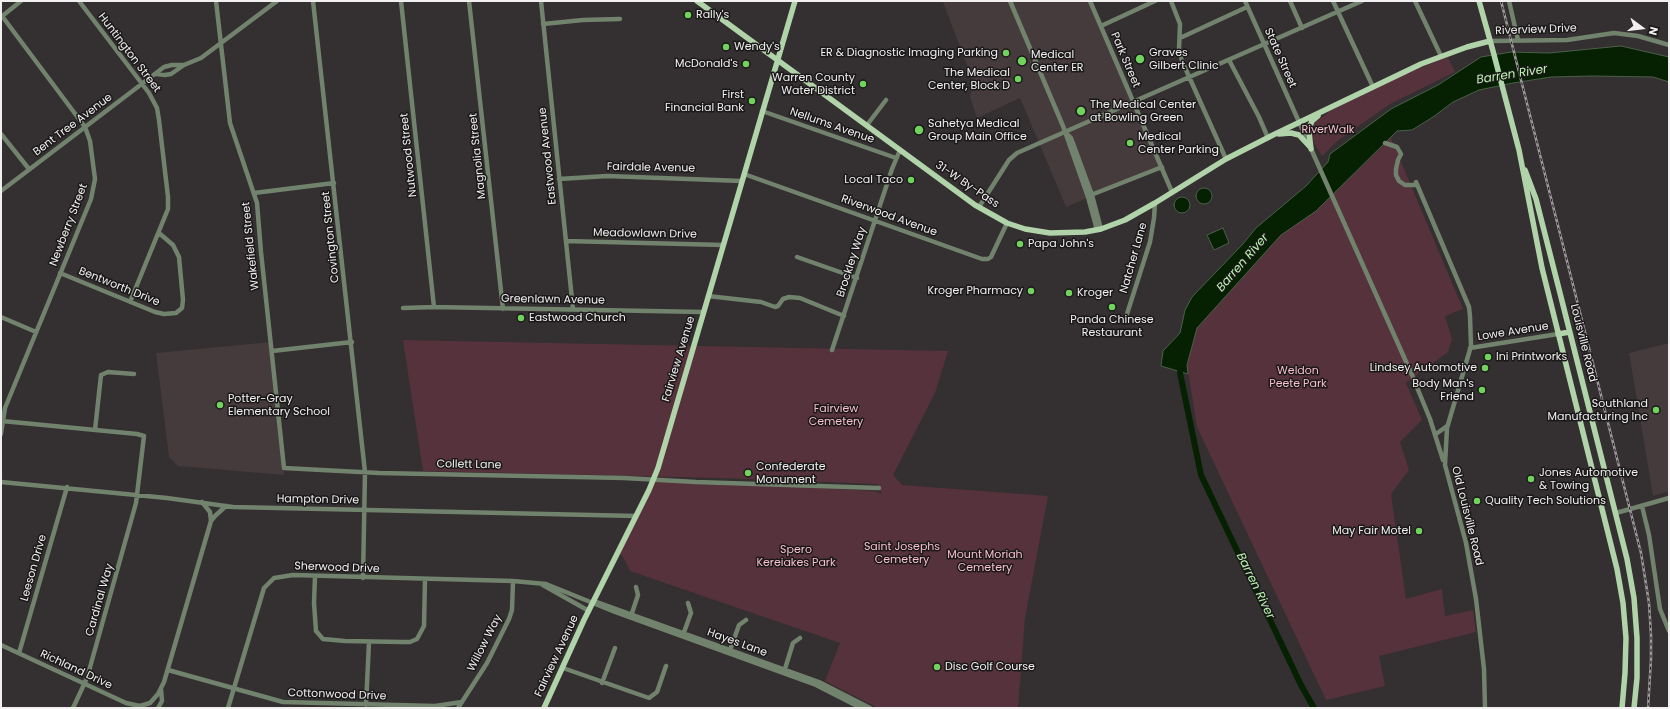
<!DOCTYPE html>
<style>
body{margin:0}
#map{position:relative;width:1670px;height:709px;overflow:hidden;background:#342f30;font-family:Poppins,sans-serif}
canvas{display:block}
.frame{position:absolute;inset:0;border:2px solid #f1efef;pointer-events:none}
.north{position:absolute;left:1622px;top:8px;width:40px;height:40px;-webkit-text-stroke:3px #1a1818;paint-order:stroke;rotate:105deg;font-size:11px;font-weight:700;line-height:16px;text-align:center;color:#f1efef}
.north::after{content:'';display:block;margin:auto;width:14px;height:18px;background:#f1efef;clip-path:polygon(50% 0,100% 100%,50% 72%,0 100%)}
</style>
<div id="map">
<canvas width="1670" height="709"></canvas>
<div class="frame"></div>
<div class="north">N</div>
</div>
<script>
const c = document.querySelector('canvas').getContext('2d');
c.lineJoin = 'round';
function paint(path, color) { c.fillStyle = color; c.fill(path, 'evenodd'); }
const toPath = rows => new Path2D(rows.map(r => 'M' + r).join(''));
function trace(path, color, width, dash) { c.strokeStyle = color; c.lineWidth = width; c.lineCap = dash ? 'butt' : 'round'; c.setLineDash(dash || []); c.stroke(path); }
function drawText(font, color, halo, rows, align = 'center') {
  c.font = font + ' Poppins,sans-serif'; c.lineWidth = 3; c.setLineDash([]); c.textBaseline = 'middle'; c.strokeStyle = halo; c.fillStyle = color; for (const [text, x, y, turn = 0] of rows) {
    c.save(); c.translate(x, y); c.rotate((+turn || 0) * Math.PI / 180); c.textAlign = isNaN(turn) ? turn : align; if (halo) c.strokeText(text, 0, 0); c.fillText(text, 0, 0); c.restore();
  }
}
paint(toPath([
 [945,1,1090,1,1162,167,1066,207,1020,98,977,118,970,97,973,81,943,2],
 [271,342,284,475,178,466,169,457,156,353],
 [1669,343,1669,491,1653,496,1629,353]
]), '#453a3c');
paint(toPath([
 [1448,57,1455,72,1390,104,1336,142,1322,156,1314,143,1311,132,1313,124,1321,118,1330,111,1407,73],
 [1391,138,1463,309,1445,316,1452,339,1448,352,1406,383,1422,420,1400,442,1409,470,1391,494,1406,599,1442,589,1445,616,1473,610,1476,632,1379,656,1385,686,1326,700,1197,427,1187,365,1197,328,1281,235,1316,211],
 [403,340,948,351,935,393,893,475,902,485,1048,496,1025,618,1018,708,878,708,825,681,840,643,630,571,623,557,618,552,653,479,874,491,882,494,877,484,720,478,423,471]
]), '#55323c');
const water = toPath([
 [1621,46,1669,57,1669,82,1653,77,1593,76,1551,77,1513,83,1479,90,1453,102,1433,117,1412,130,1397,131,1316,211,1281,235,1197,328,1187,365,1188,374,1161,366,1163,351,1180,333,1185,310,1192,297,1242,245,1256,228,1306,186,1328,162,1330,154,1391,109,1438,85,1481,57,1511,52,1549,53,1621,46],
 '1196 196a8 8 0 1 1 16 0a8 8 0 1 1-16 0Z',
 '1174 205a8 8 0 1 1 16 0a8 8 0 1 1-16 0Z',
 [1223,228,1229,243,1214,250,1207,235,1223,228]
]);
paint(water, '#062102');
trace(water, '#4c5f49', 1);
trace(toPath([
 [1181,364,1180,373,1201,475,1301,685,1314,708]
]), '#062102', 6);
trace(toPath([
 [79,1,149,93,157,108,159,120,168,197,168,209,130,302],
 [216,1,230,123,257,203,261,252,284,468,379,473,624,478,696,482,879,488],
 [313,1,365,472,363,578],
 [401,1,434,307],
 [469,1,503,309],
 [541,1,573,309],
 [1010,1,1063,126,1088,197,1097,230],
 [1090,1,1172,192],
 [1171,1,1180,24,1179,50,1182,61,1226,159],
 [1245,1,1412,375,1430,419,1443,460],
 [1290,1,1302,28],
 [1333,1,1373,87],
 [1415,1,1441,56],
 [1509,1,1518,40],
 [1,17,21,1],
 [543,24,583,20,620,19],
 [1101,26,1155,1],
 [1180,38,1247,7],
 [1490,41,1567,40,1614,33,1638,36,1669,45],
 [1229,60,1259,117,1268,138],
 [156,74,165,75,171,74,184,65],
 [762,111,896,158],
 [867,125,886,100],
 [1065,132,1071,138,1092,195,1101,229],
 [1,134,29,169],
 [1385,143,1397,147,1401,154,1398,160,1396,169,1396,175,1399,181,1405,185,1417,185],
 [744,174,982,259,988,259,991,257,1007,223],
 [559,179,607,176,742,181],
 [1416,182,1469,307,1470,316,1471,346,1447,428,1445,465,1466,543,1476,599,1484,669,1485,708],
 [1,191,164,67,172,65,184,65,201,58,277,1],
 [254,193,334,183],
 [1091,195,1162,167],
 [979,207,1009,160,1017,153,1362,1],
 [566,241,723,245],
 [797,257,857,278],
 [60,273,155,312,164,314,176,313,182,308,183,300,179,257,173,245,159,233],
 [708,296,761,302,775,307,778,306,783,299,789,297,800,298,844,316],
 [403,308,434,307,704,312],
 [1,317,36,332],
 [1126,317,1150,242,1154,218,1155,203],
 [1470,348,1558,334],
 [832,350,892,169,900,150],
 [272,351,352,342],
 [2,421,137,434,144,436,136,503,87,678,73,708],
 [95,430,101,375,108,372,134,374],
 [1,434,5,408,91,199,95,179,90,141,85,127,2,16],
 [1436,434,1447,426],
 [1,482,167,498,233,507,636,516],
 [202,502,210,512,211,521],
 [1642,506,1649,535,1660,609,1669,631],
 [1616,513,1669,498],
 [315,576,314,603,316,631,323,639,345,641,402,642,410,642,417,639,424,626,425,579],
 [541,584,589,611],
 [594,601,819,682,870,708],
 [631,616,638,595,636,587],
 [683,635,691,613,688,603],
 [1,645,126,703,140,706,150,703,158,694,164,682,211,521,215,516,226,506],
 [19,653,67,487],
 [729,653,739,625,746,620],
 [563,668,649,698,657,692,666,666],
 [168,670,283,702,435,706,462,702],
 [784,672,793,643,800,638],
 [602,683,615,648],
 [366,705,369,642],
 [158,708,162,701,161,689],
 [228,708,264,588,274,578,293,575,513,581,546,584,615,612,816,685,861,708],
 [458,708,487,663,509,619,512,610,513,581]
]), '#71826d', 4.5);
trace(toPath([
 [697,1,975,205,1007,223,1025,229,1050,233,1085,232,1101,229,1125,220,1155,203,1226,159,1275,134,1421,64,1467,47,1490,41],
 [1479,1,1493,51,1519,150,1542,268,1617,569,1623,603,1626,638,1625,673,1622,708],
 [1279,134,1291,133,1299,135,1311,148],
 [1311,149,1309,132,1310,126,1312,121,1318,116],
 [1525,170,1536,199,1561,297,1627,559,1634,598,1637,638,1637,678,1634,708],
 [1558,334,1570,332],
 [544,708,584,620,649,490,658,468,795,1]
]), '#b0d3a9', 5.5);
const rail = toPath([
 [1501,1,1641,553,1649,603,1651,635,1651,659,1648,708]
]);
trace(rail, '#9e9a9b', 2.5);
trace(rail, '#1a1818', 1, [3]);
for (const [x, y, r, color] of [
 [688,15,4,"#71d25e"],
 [726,47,4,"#71d25e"],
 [1006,53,4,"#71d25e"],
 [1140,59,5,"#71d25e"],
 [1022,61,5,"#71d25e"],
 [746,64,4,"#71d25e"],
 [1018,79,4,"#71d25e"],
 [863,84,4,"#71d25e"],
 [752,101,4,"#71d25e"],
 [1081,111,5,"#71d25e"],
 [919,130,5,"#71d25e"],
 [1130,143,4,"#71d25e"],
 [911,180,4,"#71d25e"],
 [1020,244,4,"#71d25e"],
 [1031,291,4,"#71d25e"],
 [1069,293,4,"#71d25e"],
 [1112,307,4,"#71d25e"],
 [521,318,4,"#71d25e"],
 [1488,357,4,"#71d25e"],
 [1485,368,4,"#71d25e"],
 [1482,390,4,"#71d25e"],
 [220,405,4,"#71d25e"],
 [1656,410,4,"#71d25e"],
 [748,473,4,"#71d25e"],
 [1531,479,4,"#71d25e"],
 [1477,501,4,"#71d25e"],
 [1419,531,4,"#71d25e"],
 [937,667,4,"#71d25e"]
]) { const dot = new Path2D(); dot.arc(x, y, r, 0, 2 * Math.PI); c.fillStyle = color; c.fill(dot); trace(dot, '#1a1818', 1.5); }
drawText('11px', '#f1efef', '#1a1818', [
 ["Rally's",696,15],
 ["Wendy's",734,47],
 ["ER & Diagnostic Imaging Parking",998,53,"right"],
 ["Graves",1149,53],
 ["Gilbert Clinic",1149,66],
 ["Medical",1031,55],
 ["Center ER",1031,68],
 ["McDonald's",738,64,"right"],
 ["The Medical",1010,73,"right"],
 ["Center, Block D",1010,86,"right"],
 ["Warren County",855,78,"right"],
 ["Water District",855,91,"right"],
 ["First",744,95,"right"],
 ["Financial Bank",744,108,"right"],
 ["The Medical Center",1090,105],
 ["at Bowling Green",1090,118],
 ["Sahetya Medical",928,124],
 ["Group Main Office",928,137],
 ["Medical",1138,137],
 ["Center Parking",1138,150],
 ["Local Taco",903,180,"right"],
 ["Papa John's",1028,244],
 ["Kroger Pharmacy",1023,291,"right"],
 ["Kroger",1077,293],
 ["Eastwood Church",529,318],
 ["Panda Chinese",1112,320,"center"],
 ["Restaurant",1112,333,"center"],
 ["Ini Printworks",1496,357],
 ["Lindsey Automotive",1477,368,"right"],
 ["Body Man's",1474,384,"right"],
 ["Friend",1474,397,"right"],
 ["Potter-Gray",228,399],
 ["Elementary School",228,412],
 ["Southland",1648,404,"right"],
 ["Manufacturing Inc",1648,417,"right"],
 ["Confederate",756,467],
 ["Monument",756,480],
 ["Jones Automotive",1539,473],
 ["& Towing",1539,486],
 ["Quality Tech Solutions",1485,501],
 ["May Fair Motel",1411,531,"right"],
 ["Disc Golf Course",945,667]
], 'left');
drawText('11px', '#f1efef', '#1a1818', [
 ["Riverview Drive",1536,30,-2],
 ["Huntington Street",129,53,53],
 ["State Street",1280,58,66],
 ["Park Street",1125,60,67],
 ["Bent Tree Avenue",73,125,-37],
 ["Nellums Avenue",832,126,19],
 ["Nutwood Street",409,155,-96],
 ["Magnolia Street",478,156,-96],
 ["Eastwood Avenue",548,156,-96],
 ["Fairdale Avenue",651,168,1],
 ["31-W By-Pass",967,185,34],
 ["Riverwood Avenue",889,216,20],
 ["Newberry Street",69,225,-69],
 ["Meadowlawn Drive",645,234,1],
 ["Covington Street",331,237,-96],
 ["Wakefield Street",251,246,-96],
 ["Natcher Lane",1134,258,-74],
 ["Brockley Way",852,262,-72],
 ["Bentworth Drive",119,287,22],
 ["Greenlawn Avenue",553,300,1],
 ["Lowe Avenue",1513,332,-9],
 ["Louisville Road",1583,343,76],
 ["Fairview Avenue",679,359,-73],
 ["Collett Lane",469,465,1],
 ["Hampton Drive",318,500,1],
 ["Old Louisville Road",1467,516,76],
 ["Leeson Drive",34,568,-74],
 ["Sherwood Drive",337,568,2],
 ["Cardinal Way",100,600,-74],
 ["Willow Way",485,643,-63],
 ["Hayes Lane",737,643,20],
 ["Fairview Avenue",557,656,-65],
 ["Richland Drive",76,670,25],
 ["Cottonwood Drive",337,695,2]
]);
drawText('11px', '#f8bfce', '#1a1818', [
 ["RiverWalk",1328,130],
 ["Weldon",1298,371],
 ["Peete Park",1298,384],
 ["Fairview",836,409],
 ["Cemetery",836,422],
 ["Saint Josephs",902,547],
 ["Cemetery",902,560],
 ["Spero",796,550],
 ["Kereiakes Park",796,563],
 ["Mount Moriah",985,555],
 ["Cemetery",985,568]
]);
drawText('italic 12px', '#baf6af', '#1a1818', [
 ["Barren River",1512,75,-9],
 ["Barren River",1243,263,-49],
 ["Barren River",1255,586,64]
]);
</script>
